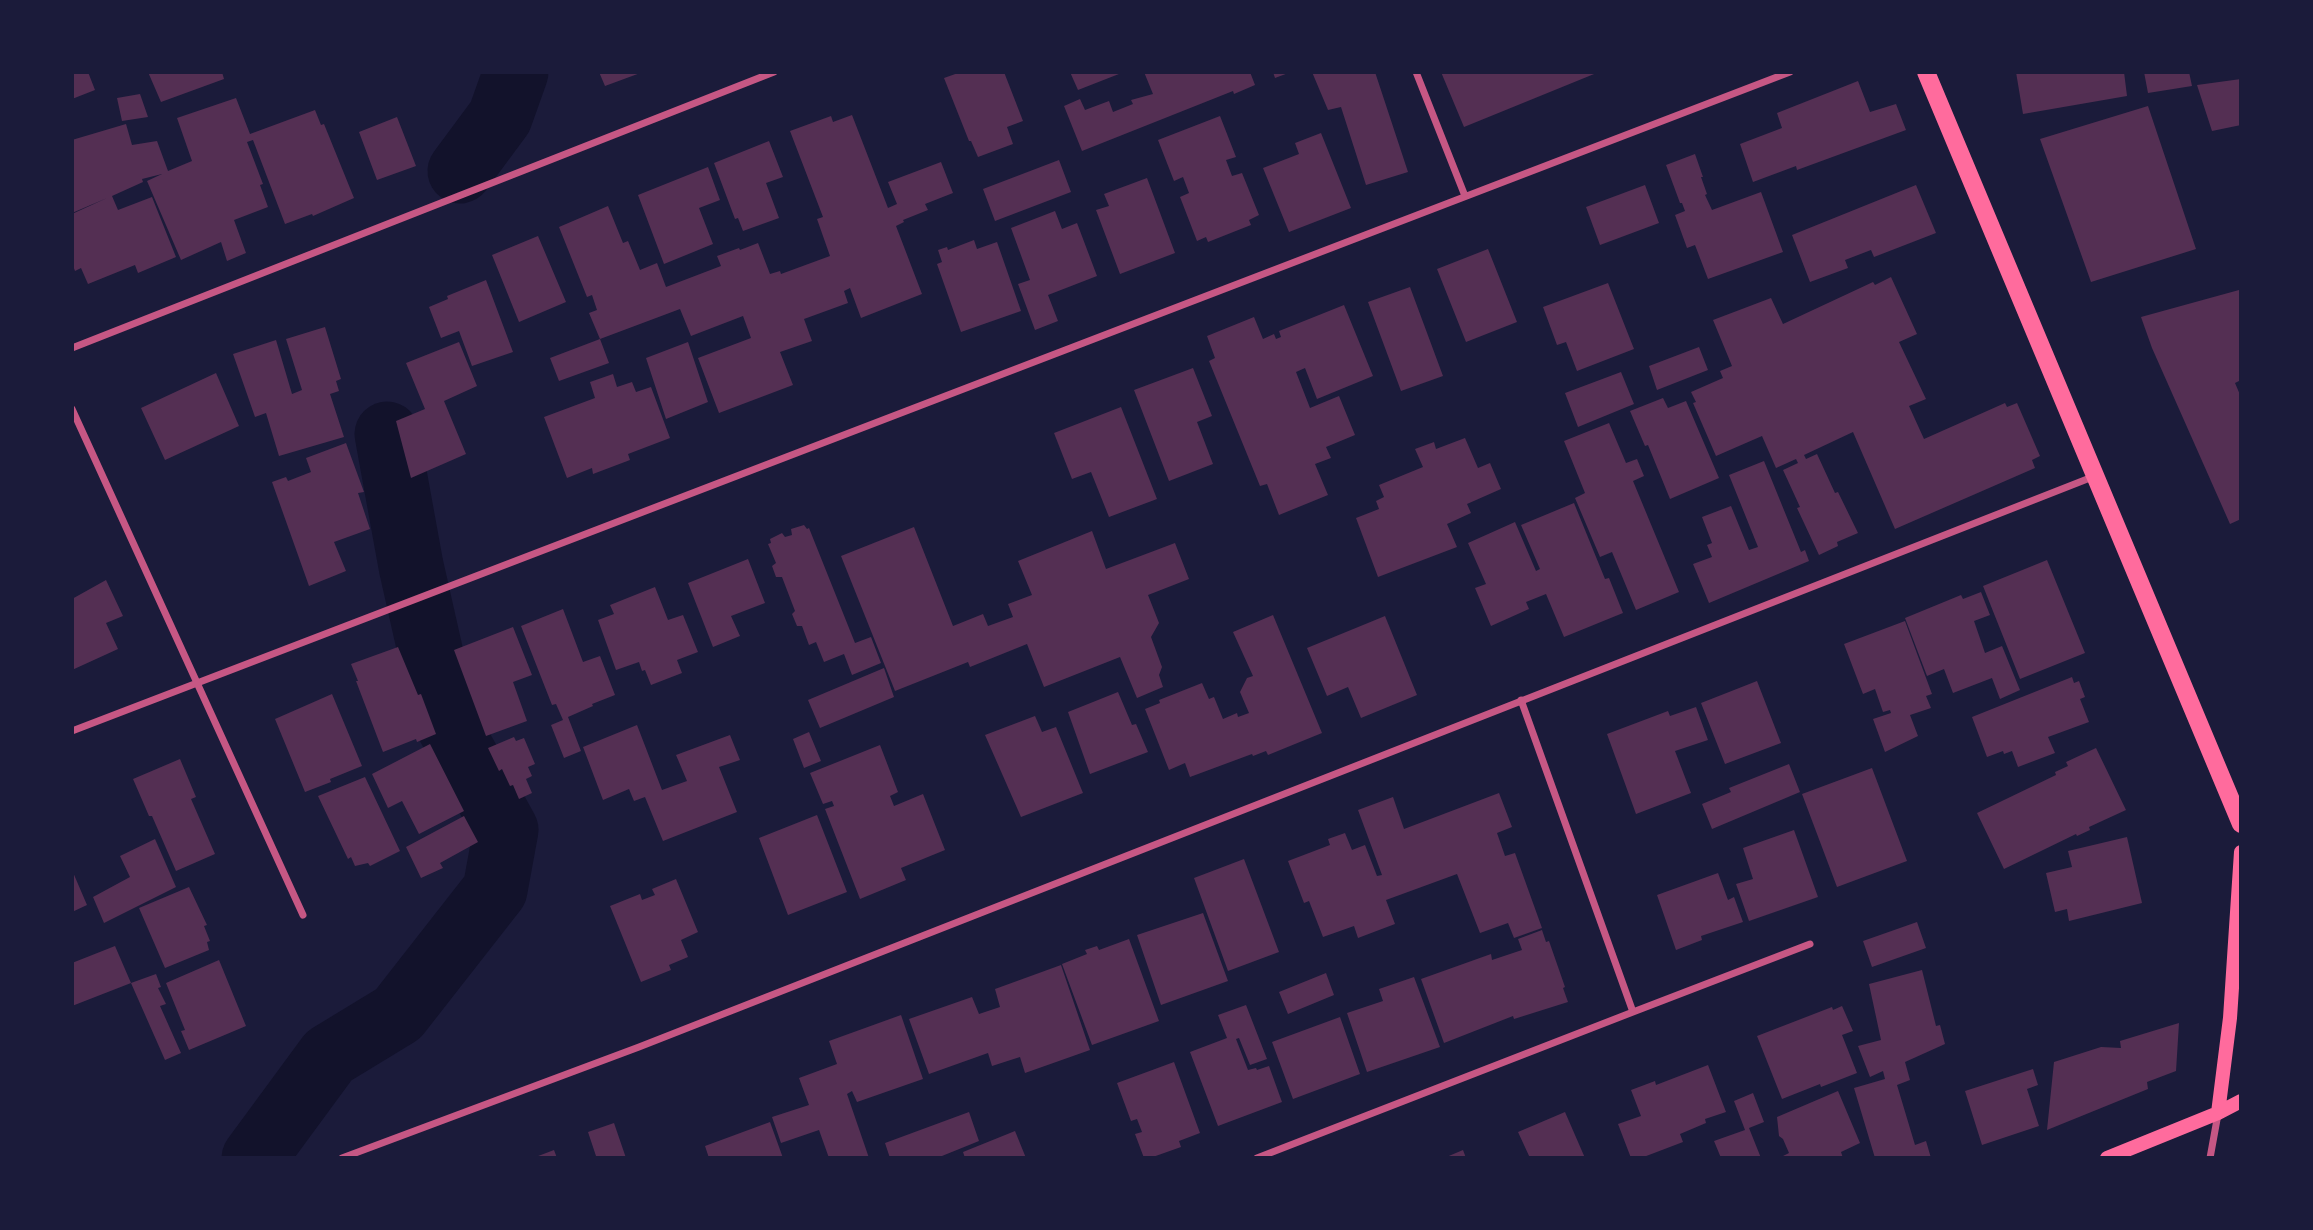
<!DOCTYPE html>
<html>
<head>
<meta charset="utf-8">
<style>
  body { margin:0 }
  #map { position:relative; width:2313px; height:1230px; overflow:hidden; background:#1b1b3a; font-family:"PT Sans",sans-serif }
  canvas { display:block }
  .frame { position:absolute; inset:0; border:74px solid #1b1b3a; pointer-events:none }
</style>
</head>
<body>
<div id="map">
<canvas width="2313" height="1230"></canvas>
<div class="frame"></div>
</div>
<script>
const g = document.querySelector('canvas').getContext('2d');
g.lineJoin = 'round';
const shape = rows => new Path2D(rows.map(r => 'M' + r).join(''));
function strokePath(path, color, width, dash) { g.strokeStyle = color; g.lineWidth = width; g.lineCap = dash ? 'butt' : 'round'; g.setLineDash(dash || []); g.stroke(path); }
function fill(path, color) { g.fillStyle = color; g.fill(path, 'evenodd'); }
const river = shape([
  [460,171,500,117,516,72],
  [254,1158,329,1056,398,1014,495,890,506,830,446,721,411,566,387,434]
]);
const building = shape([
  [72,72,88,72,95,90,72,99],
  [148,72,222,72,224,79,161,102],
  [599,72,643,72,605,86],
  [961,72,1004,72,1023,121,1007,127,1013,144,978,157,971,141,969,141,944,78],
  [1070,72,1124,72,1078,90],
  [1144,72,1250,72,1255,85,1234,94,1233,91,1082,151,1064,106,1080,99,1085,110,1109,101,1113,112,1133,104,1131,100,1153,94],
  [1273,72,1291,72,1275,78],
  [1312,72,1375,72,1408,172,1366,185,1341,107,1328,110],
  [1441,72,1599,72,1464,127],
  [2016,72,2124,72,2127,96,2023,114],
  [2144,72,2189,72,2192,86,2148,93],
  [2241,79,2241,125,2212,131,2197,85],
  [1858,81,1870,112,1896,104,1906,130,1797,170,1796,166,1753,182,1740,144,1782,128,1777,113],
  [140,94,148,117,122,121,117,98],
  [236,98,250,134,315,110,321,125,324,124,354,198,313,216,312,214,285,224,253,140,247,142,263,184,260,185,268,207,234,220,246,253,227,261,221,242,181,260,147,181,162,174,142,179,143,182,112,196,118,210,152,197,176,257,138,273,135,265,88,284,81,268,75,271,72,263,72,214,107,198,72,213,72,140,126,124,132,145,157,141,168,171,192,161,177,118],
  [2148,106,2196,249,2091,282,2040,139],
  [852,115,888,208,897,204,888,182,941,162,953,193,925,204,928,210,903,220,904,222,896,226,922,294,861,318,850,288,844,291,848,303,804,319,812,341,780,352,793,385,719,413,698,358,751,338,743,316,691,336,680,309,600,339,589,313,597,310,592,295,587,297,559,227,608,206,623,243,628,241,640,270,657,263,666,287,721,266,717,256,739,248,740,250,758,243,770,274,780,271,781,274,830,256,817,219,823,217,790,131,831,116,833,122],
  [1220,116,1236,157,1226,160,1232,176,1242,173,1259,215,1249,220,1251,225,1208,242,1206,237,1197,241,1180,197,1189,193,1183,177,1174,181,1158,140],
  [397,117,416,166,377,180,359,132],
  [1321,133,1351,208,1289,232,1263,168,1299,154,1295,143],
  [769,141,783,177,766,183,779,218,743,231,738,218,735,219,714,163],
  [1695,154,1703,177,1701,177,1707,194,1705,195,1712,210,1761,192,1783,252,1708,279,1695,245,1687,248,1675,215,1685,211,1682,203,1680,203,1666,165],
  [1059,160,1071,192,995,221,983,189],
  [708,167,720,200,699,208,713,244,664,264,638,195],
  [1147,178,1175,253,1120,274,1096,210,1109,206,1104,194],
  [1645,185,1659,223,1600,245,1586,207],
  [1916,185,1936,233,1874,257,1871,250,1845,260,1848,268,1810,282,1792,235],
  [1055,211,1062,229,1077,223,1097,276,1048,295,1058,321,1035,330,1018,284,1030,280,1011,228],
  [538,236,566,302,519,322,492,255],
  [974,240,977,249,997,242,1021,311,961,332,937,264,942,262,938,250,947,247,948,250],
  [1488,249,1517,322,1466,342,1437,269],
  [1891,277,1917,334,1899,342,1926,399,1909,406,1924,439,2005,403,2007,407,2017,403,2040,456,2032,460,2035,468,1895,529,1853,432,1804,455,1806,459,1817,454,1835,493,1838,492,1858,533,1837,542,1838,546,1819,555,1797,508,1800,507,1783,470,1798,463,1796,459,1776,468,1762,436,1716,456,1693,403,1696,402,1691,392,1723,378,1720,371,1732,366,1713,320,1771,298,1783,324,1873,282,1875,285],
  [486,280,513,352,472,366,459,331,441,338,429,307,448,299,447,296],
  [1608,283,1634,349,1577,371,1566,342,1557,345,1543,307],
  [1410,287,1443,376,1401,391,1368,302],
  [2239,290,2241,295,2241,380,2235,383,2241,397,2241,519,2230,524,2152,348,2141,317],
  [1344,305,1373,376,1317,399,1305,368,1296,372,1310,408,1339,396,1355,435,1326,447,1331,458,1315,464,1328,495,1279,515,1267,484,1260,486,1209,361,1215,358,1207,336,1254,317,1263,339,1274,334,1276,339,1281,337,1279,331],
  [325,327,341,379,336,381,339,391,330,394,344,437,279,456,266,413,255,417,233,354,276,340,292,394,302,390,286,339],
  [600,339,609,363,559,381,550,358],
  [459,342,477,386,444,401,466,454,411,478,396,421,425,409,406,363],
  [688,342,708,402,666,419,646,358],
  [1699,347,1708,370,1657,390,1649,366],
  [1193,368,1212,416,1197,422,1213,464,1169,481,1134,390],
  [1621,372,1634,404,1578,427,1565,393],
  [216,373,239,426,165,460,141,408],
  [613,374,617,387,632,382,636,392,651,387,670,438,628,454,630,460,593,474,592,468,567,478,544,417,595,398,590,382],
  [1663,398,1668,408,1686,401,1719,478,1670,499,1648,445,1645,446,1630,411],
  [1121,407,1157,499,1109,517,1091,472,1072,479,1054,433],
  [1609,423,1626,463,1637,459,1644,476,1633,481,1679,592,1636,610,1612,552,1600,557,1575,498,1585,493,1564,441],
  [1465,438,1478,468,1490,463,1501,489,1467,504,1471,513,1447,524,1457,547,1378,577,1356,518,1379,509,1376,501,1384,497,1379,485,1423,467,1415,449,1434,442,1436,449],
  [346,443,364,492,358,493,370,529,334,542,346,571,309,586,272,482,286,477,288,481,311,472,306,458],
  [1764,461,1801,552,1805,550,1809,561,1709,603,1693,564,1712,557,1707,545,1712,543,1702,517,1731,506,1749,550,1758,547,1729,475],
  [1574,503,1605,579,1609,578,1623,613,1564,637,1546,594,1526,602,1529,609,1491,626,1475,588,1486,584,1468,543,1515,522,1536,571,1540,569,1521,525],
  [804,525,807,529,809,528,855,643,871,637,881,663,852,675,844,654,824,662,816,642,809,645,802,626,797,626,792,614,795,611,782,577,776,577,772,566,776,563,768,544,771,543,770,539,782,533,785,537,792,535,791,529],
  [914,527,953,626,983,614,988,626,1013,617,1008,604,1032,595,1018,561,1092,531,1106,569,1175,543,1189,579,1148,595,1159,623,1151,637,1162,667,1159,675,1163,687,1137,698,1120,657,1044,687,1027,644,970,667,968,662,895,691,841,556],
  [748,559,765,603,731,616,740,636,713,647,688,583],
  [2047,560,2085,653,2020,679,1983,586],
  [106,580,123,616,106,623,118,649,72,670,72,599],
  [655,587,668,620,683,615,698,652,677,660,682,673,651,685,645,670,642,671,639,662,616,670,598,620,614,614,610,605],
  [1981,592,1990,615,1974,621,1985,653,2002,646,2020,690,2000,699,1992,678,1953,693,1944,669,1927,676,1905,618,1961,595,1963,599],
  [563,609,583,662,600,656,615,695,592,704,593,706,568,717,581,751,564,758,551,725,563,720,556,704,552,705,521,626],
  [1273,615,1322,733,1268,755,1266,751,1253,756,1252,754,1190,777,1185,763,1169,770,1145,709,1160,703,1159,700,1202,683,1209,699,1214,697,1223,719,1237,713,1238,717,1249,713,1240,692,1247,678,1253,676,1233,632],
  [1385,616,1417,695,1361,718,1348,687,1327,696,1307,648],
  [1905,621,1932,694,1926,696,1931,708,1910,715,1918,736,1885,752,1873,719,1891,713,1890,710,1883,712,1875,689,1863,694,1844,644],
  [513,627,532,675,513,682,527,721,486,736,454,650],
  [398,647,418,695,421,694,436,734,417,742,416,739,383,752,356,681,358,681,351,664],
  [884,668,894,697,820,728,808,700],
  [2072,677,2074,683,2079,681,2085,697,2080,699,2089,722,2048,737,2055,753,2018,767,2012,751,2004,754,2003,751,1987,757,1972,717],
  [1757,681,1781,743,1725,764,1701,703],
  [1118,692,1132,725,1136,724,1148,752,1090,774,1068,712],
  [332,694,362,766,330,779,331,782,305,792,275,719],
  [1696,707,1708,740,1675,751,1691,793,1636,814,1607,734,1668,711,1670,716],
  [1035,716,1042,732,1056,727,1083,793,1021,817,985,735],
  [637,725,662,790,687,781,676,755,730,735,740,760,719,767,737,812,663,841,645,797,634,801,629,789,603,800,583,747],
  [809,732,821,761,804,768,793,739],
  [514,737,516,741,524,738,535,764,528,767,532,776,526,779,532,793,519,799,513,785,510,786,502,769,499,771,488,748],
  [430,744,464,811,419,834,402,801,388,808,372,774],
  [880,745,898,792,890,796,894,806,923,794,945,850,901,868,906,880,860,899,825,809,834,806,832,801,823,804,810,773],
  [2096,748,2126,810,2089,827,2090,830,2077,836,2076,834,2004,869,1977,813,2056,775,2055,772,2068,766,2066,762],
  [180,759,196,797,191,799,215,854,176,871,152,816,149,816,133,779],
  [1789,764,1800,792,1712,829,1702,804,1731,792,1729,788],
  [1872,768,1907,861,1837,887,1802,794],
  [365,777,400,851,370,866,368,863,355,866,351,857,348,859,318,796],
  [1499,793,1512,827,1497,833,1505,856,1515,853,1542,928,1514,938,1508,923,1480,933,1457,874,1386,900,1395,924,1358,938,1354,926,1323,937,1309,901,1304,903,1288,861,1330,845,1328,839,1345,833,1352,850,1365,845,1377,876,1382,875,1358,810,1393,797,1404,829],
  [817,815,847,892,788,915,759,838],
  [464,816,478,842,440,863,443,868,421,878,406,847],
  [1794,830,1818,897,1749,921,1736,884,1753,879,1743,848],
  [2127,837,2142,903,2069,921,2067,909,2055,912,2046,873,2072,867,2068,851],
  [155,839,176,887,104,923,93,897,130,877,120,856],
  [1244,859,1279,952,1228,971,1194,878],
  [72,870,87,905,72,912],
  [1718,873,1728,900,1734,897,1743,922,1701,936,1702,940,1676,950,1657,895],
  [676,879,698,932,681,940,688,957,669,965,671,970,641,982,610,906,640,894,642,900,655,895,652,889],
  [189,887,207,925,204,926,210,941,207,942,209,950,165,968,139,908],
  [1203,913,1228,981,1161,1005,1137,935],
  [1917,922,1926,948,1872,967,1863,941],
  [1542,930,1546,942,1549,941,1565,987,1563,988,1568,1002,1514,1019,1513,1016,1444,1043,1421,979,1491,954,1492,960,1522,950,1518,939],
  [1129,939,1159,1021,1092,1045,1062,964,1087,954,1085,950,1097,946,1099,950],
  [115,946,131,983,156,974,161,987,158,988,166,1004,160,1006,181,1053,165,1060,131,983,72,1006,72,963],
  [219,960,246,1026,189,1050,181,1031,185,1030,166,983],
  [1061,965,1090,1050,1025,1073,1020,1057,992,1066,988,1053,929,1074,909,1019,972,997,979,1014,1000,1007,995,989],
  [1922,970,1936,1026,1940,1025,1945,1044,1905,1062,1910,1080,1897,1085,1915,1145,1926,1141,1931,1158,1875,1158,1854,1088,1885,1079,1883,1071,1870,1077,1858,1046,1881,1040,1869,984],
  [1326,973,1334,995,1288,1014,1279,992],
  [1414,977,1440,1047,1367,1072,1347,1013,1383,1001,1379,989],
  [1246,1005,1267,1059,1250,1065,1239,1038,1236,1039,1248,1070,1256,1068,1257,1070,1269,1066,1282,1102,1218,1126,1190,1052,1227,1038,1218,1015],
  [1842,1006,1853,1031,1842,1035,1857,1073,1821,1087,1820,1084,1782,1099,1757,1036,1832,1007,1833,1010],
  [901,1015,923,1079,857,1102,852,1091,847,1094,869,1158,829,1158,819,1130,781,1143,772,1117,809,1105,799,1078,837,1064,829,1041],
  [1340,1017,1360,1074,1293,1099,1272,1042],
  [2179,1023,2176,1071,2147,1082,2148,1089,2047,1130,2054,1062,2101,1047,2121,1048,2120,1041],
  [1174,1062,1200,1133,1179,1141,1181,1147,1150,1158,1144,1158,1135,1134,1142,1132,1137,1119,1131,1121,1117,1083],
  [1708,1065,1726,1112,1705,1119,1706,1123,1680,1134,1683,1142,1641,1158,1631,1158,1618,1124,1641,1116,1631,1090,1655,1081,1656,1085],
  [2033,1069,2038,1085,2027,1089,2039,1126,1982,1145,1965,1091],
  [1838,1091,1860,1143,1841,1152,1843,1158,1784,1158,1783,1156,1789,1153,1783,1139,1779,1136,1777,1117],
  [1753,1093,1764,1122,1749,1128,1761,1158,1721,1158,1714,1141,1745,1130,1734,1101],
  [969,1112,979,1141,937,1158,890,1158,885,1143],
  [1565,1112,1585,1158,1530,1158,1518,1132],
  [770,1122,783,1158,709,1158,705,1146],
  [614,1123,626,1158,592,1158,596,1156,588,1132],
  [1015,1131,1026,1158,965,1158,963,1152],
  [554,1150,557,1158,533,1158],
  [1463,1150,1466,1158,1444,1158]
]);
const minor = shape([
  [1416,72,1465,196],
  [72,348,774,72],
  [72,409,303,915],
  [72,731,1790,72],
  [1633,1012,1810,944],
  [342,1158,639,1047,2095,476],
  [1257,1158,1633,1012,1521,700],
  [2210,1158,2218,1114]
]);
const secondary = shape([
  [2218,1113,2230,1018,2241,852],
  [2107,1158,2218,1113,2241,1101]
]);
const primary = shape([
  [1926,72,2241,824]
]);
strokePath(river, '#12122b', 65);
fill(building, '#542f53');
strokePath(minor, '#c65784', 7);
strokePath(secondary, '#ff6b9d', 14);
strokePath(primary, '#ff6b9d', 18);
</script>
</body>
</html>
